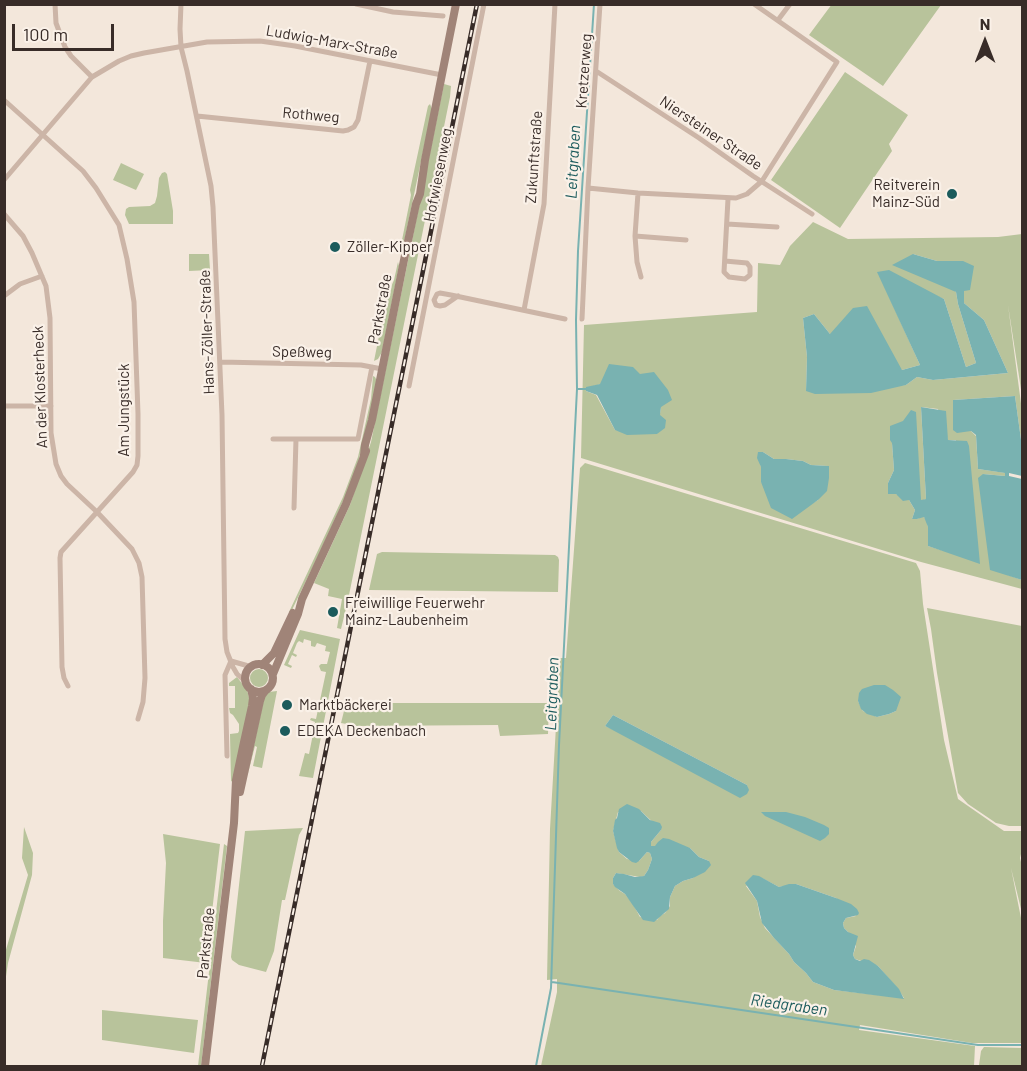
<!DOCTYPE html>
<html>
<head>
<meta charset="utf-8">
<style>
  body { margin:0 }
  #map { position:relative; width:1027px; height:1071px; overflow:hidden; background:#f3e7db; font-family:Barlow,sans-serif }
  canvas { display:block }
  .frame { position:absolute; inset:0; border:6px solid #382c28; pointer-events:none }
  .north { position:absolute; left:955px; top:12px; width:60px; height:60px; -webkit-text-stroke:4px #faf1e8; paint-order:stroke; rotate:0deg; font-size:16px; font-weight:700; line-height:24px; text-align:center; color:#382c28 }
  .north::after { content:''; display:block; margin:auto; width:21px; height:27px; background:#382c28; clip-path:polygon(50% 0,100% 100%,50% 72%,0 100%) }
  .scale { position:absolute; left:12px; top:24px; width:102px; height:27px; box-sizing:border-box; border:3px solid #382c28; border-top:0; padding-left:8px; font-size:18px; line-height:21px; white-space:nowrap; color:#382c28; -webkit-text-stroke:4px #faf1e8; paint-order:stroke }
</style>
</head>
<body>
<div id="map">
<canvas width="1027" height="1071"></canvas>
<div class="frame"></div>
<div class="north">N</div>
<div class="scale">100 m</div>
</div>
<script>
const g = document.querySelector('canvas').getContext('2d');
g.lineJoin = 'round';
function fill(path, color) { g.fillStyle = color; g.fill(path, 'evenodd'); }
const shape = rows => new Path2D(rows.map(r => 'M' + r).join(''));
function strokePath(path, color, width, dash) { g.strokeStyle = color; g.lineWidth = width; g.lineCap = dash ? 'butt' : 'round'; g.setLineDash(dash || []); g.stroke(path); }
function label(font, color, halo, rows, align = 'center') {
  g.font = font + ' Barlow,sans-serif'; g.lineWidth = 4.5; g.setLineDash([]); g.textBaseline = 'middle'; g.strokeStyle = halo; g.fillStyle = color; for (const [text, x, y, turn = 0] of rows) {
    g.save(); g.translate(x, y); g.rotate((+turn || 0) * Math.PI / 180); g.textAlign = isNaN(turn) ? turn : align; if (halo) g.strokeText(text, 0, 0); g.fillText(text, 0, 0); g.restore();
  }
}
const green = shape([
  [832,4,941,4,941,5,883,86,809,35],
  [845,72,908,115,889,144,892,151,840,228,771,180],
  [444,84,451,86,450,97,348,600,341,629,337,628,342,599,328,596,329,589,314,583,350,505,371,442],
  [430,104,432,109,403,247,400,250,411,195,410,190,428,106],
  [121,163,144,174,136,190,113,180],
  [165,172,167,174,173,211,173,224,129,224,125,215,126,209,129,207,150,206,155,203,157,196,159,178,162,173],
  [813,222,848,239,998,237,1022,234,1022,396,1008,305,1022,411,1022,447,1015,396,953,400,967,431,971,431,976,436,978,469,1006,473,1005,476,983,474,1008,575,1022,580,1022,589,921,562,581,458,584,325,757,312,758,263,780,265,790,246],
  [913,254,937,261,963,261,964,303,984,320,1008,373,933,380,917,377,906,385,806,391,807,357,803,318,814,314,830,334,902,370,920,365,878,272,944,299,966,367,976,363,958,304,956,292],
  [639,374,645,374,661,407,657,434,615,430,596,395,586,391,586,388],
  [921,407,938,409,948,440,956,440,944,551,928,546,928,527,927,521,923,516,917,519,912,519,915,510,909,500,896,494,888,483,894,470,892,443,921,501,926,499],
  [758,452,763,452,774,459,786,459,803,461,811,465,828,466,818,500,808,506,761,482,761,467],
  [189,254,209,254,210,270,189,271],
  [398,262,399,266,382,352,378,359,374,361,387,296,394,280],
  [373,376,375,377,377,381,373,402,359,459,350,486,319,554,291,612,289,612,343,497,358,457,371,399],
  [585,463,916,563,920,571,923,604,944,740,958,799,1004,831,1022,831,1022,850,1020,858,1022,866,1022,913,1011,868,1022,923,1022,1043,972,1043,860,1025,859,1030,975,1046,974,1066,541,1066,557,992,557,979,547,980,550,829,560,658,566,658,580,468],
  [858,701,896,711,889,714,877,717,863,711],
  [613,715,747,785,748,791,605,726],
  [641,811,661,830,651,842,651,846,690,848,699,857,709,861,693,878,683,881,675,886,670,897,670,906,665,913,660,916,657,920,640,917,633,904,625,894,620,891,613,884,613,878,616,873,640,877,644,876,648,870,652,859,650,853,647,852,639,861,627,859,619,852,613,831,618,812],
  [762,878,779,887,796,884,836,898,856,916,846,918,843,923,844,928,848,932,856,946,853,955,855,959,878,966,898,989,904,998,834,990,813,982,806,973,794,962,789,954,765,928,760,917,757,901,746,886],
  [382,552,555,555,558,557,559,560,558,592,369,590,377,554],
  [927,608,1022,626,1022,826,1009,826,996,823,968,804,958,793,937,673,931,629],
  [300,630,340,639,313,778,299,776,305,753,309,754,313,734,308,733,309,731,314,731,315,722,310,720,311,718,316,719,326,672,321,671,319,666,321,664,327,664,330,652,325,651,326,646,317,643,315,647,311,646,311,641,304,639,303,643,299,641,297,643,293,653,297,655,296,657,292,655,288,664,292,666,291,668,284,665],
  '250 678a9 9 0 1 1 18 0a9 9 0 1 1-18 0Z',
  [237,677,247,690,250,701,233,782,231,781,230,734,238,733,239,731,239,724,233,715,230,713,229,708,235,708,235,686,229,686,229,683],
  [277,691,262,768,253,766,257,747,255,746,247,777,265,694,269,692],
  [346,703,549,703,548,734,500,736,498,725,357,726,341,723],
  [24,827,33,853,32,875,8,963,5,983,5,953,28,875,22,858],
  [303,828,299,835,285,900,282,900,274,951,266,972,239,965,232,960,231,957,245,831],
  [163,834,220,844,206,963,163,958,163,921,166,863],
  [224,844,227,846,201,1066,198,1066],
  [102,1010,198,1020,194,1053,102,1040],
  [984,1047,1022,1048,1022,1066,975,1066,979,1065,981,1051]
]);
const water = shape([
  [913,254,937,261,963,261,974,266,970,290,964,291,964,303,984,320,1008,373,933,380,917,377,906,385,871,393,815,394,806,391,807,357,803,318,814,314,830,334,853,308,867,306,902,370,920,365,877,272,889,270,944,299,966,367,976,363,958,304,956,292,892,265],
  [609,364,633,367,640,374,654,372,668,390,672,400,661,407,660,415,666,420,665,428,657,434,627,435,615,430,597,395,586,391,586,387,600,384],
  [1015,396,1022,447,1022,476,1009,473,1009,476,1022,479,1022,580,990,570,978,478,983,474,1005,476,1005,473,978,469,976,435,971,431,957,433,953,430,953,400],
  [921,407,946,411,948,440,967,441,969,446,980,564,928,546,928,527,924,517,917,519,912,519,915,510,909,500,903,501,896,494,888,494,888,483,894,470,892,443,890,440,890,426,903,421,911,410,916,412,921,500,926,499],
  [758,452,763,452,774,459,786,459,803,461,811,465,829,466,829,478,827,491,818,500,792,519,771,508,761,482,761,467,757,458],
  [874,685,885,685,893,690,901,697,896,711,889,714,877,717,867,714,861,709,858,701,859,693,862,689],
  [613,715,747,785,749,790,747,794,740,798,605,726],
  [627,804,639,809,650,820,660,823,662,827,661,830,651,842,651,846,655,846,658,842,663,838,669,839,690,848,699,857,709,861,711,865,705,872,693,878,683,881,675,886,670,897,669,909,654,922,643,920,625,894,615,887,613,884,613,878,616,873,624,874,635,877,644,876,648,870,652,859,650,853,647,852,639,861,636,863,632,862,619,852,617,848,613,831,615,820,617,818,619,809],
  [761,812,786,812,805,817,824,825,829,828,829,834,825,838,820,841,765,816],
  [753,875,759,876,779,887,789,884,796,884,836,898,851,904,857,909,859,913,858,915,846,918,843,923,844,928,848,932,858,936,853,955,855,959,860,961,864,959,869,960,878,966,899,989,904,999,834,990,813,982,806,973,794,962,789,954,774,938,762,923,757,901,745,883]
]);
const stream = shape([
  [577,389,586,389],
  [552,982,978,1045,1022,1045],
  [536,1066,551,988,559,745,577,389,576,320,578,251,594,4]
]);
const street = shape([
  [55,4,56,23,65,47,71,56,92,77],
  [181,4,180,29,181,47,187,71,211,186,213,207,222,415,225,639,227,652,233,667,237,674,246,682],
  [356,4,393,12,443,16],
  [778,20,790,4],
  [596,71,699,138,753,176,812,214],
  [4,100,83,171,96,188,119,225,127,259,134,302,138,414,138,456,137,465,133,472,61,552,60,558,62,667,64,678,68,686],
  [197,116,343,131,348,130,354,127,358,120,370,61],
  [4,180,92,77,119,61,131,56,144,53,207,42,260,41,295,46,442,75],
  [588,188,638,193,736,198,747,194,762,181,837,62,754,4],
  [638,193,635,236,637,262,641,277],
  [4,214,23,236,32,253,46,286,50,318,51,433,56,464,61,476,67,484,97,512,132,549,139,563,142,577,145,678,143,702,138,719],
  [727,224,777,227],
  [635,236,686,240],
  [725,261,747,263,750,267,750,275,745,279,729,277,724,272,728,199],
  [4,296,20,284,42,276],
  [458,296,445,305,440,306,436,305,434,300,437,294,440,293,451,295,565,319],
  [524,310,544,204,555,4],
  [582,319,588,188,600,4],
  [220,362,361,365,382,369],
  [409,386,484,4],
  [4,406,51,406],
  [273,439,296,439],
  [294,508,296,439,358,439,372,367],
  [231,661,252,667],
  [227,756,225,675,231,661]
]);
const secondary = shape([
  [364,455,365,445,372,420,405,255,416,204,420,194,425,160,456,4],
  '245 678a14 14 0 1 1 28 0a14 14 0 1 1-28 0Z',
  [262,665,274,653,293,613],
  [273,674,298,614,302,599,346,504,366,451],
  [240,792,260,701,262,695,265,691],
  [205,1066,234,823,236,780,244,742,252,706,253,698,251,689]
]);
const rail = shape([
  [262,1066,477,4]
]);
const markers = [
  [952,194,6,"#1b5b5c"],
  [335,247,6,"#1b5b5c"],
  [333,612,6,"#1b5b5c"],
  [287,705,6,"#1b5b5c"],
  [285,731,6,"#1b5b5c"]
];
const streetNames = [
  ["Ludwig-Marx-Straße",332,42,10],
  ["Kretzerweg",584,71,-86],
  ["Rothweg",311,115,5],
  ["Niersteiner Straße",711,133,34],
  ["Zukunftstraße",534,157,-86],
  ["Hofwiesenweg",438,175,-79],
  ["Parkstraße",380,309,-79],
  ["Hans-Zöller-Straße",207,332,-92],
  ["Speßweg",302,352,1],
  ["An der Klosterheck",40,387,-92],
  ["Am Jungstück",124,410,-90],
  ["Parkstraße",206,943,-84]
];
const poiNames = [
  ["Reitverein",940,185,"right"],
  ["Mainz-Süd",940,202,"right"],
  ["Zöller-Kipper",347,247],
  ["Freiwillige Feuerwehr",345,603],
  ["Mainz-Laubenheim",345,620],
  ["Marktbäckerei",299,705],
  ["EDEKA Deckenbach",297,731]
];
const waterNames = [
  ["Leitgraben",573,162,-87],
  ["Leitgraben",552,694,-88],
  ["Riedgraben",789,1005,8]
];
fill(green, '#b8c39b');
fill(water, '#79b2b1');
strokePath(stream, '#79b2b1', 2);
strokePath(street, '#ccb5a7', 5);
strokePath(secondary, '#a08478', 8);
strokePath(rail, '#382c28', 4.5);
strokePath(rail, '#faf1e8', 2, [7]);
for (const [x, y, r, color] of markers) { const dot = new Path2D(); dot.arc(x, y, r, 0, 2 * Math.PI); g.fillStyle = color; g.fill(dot); strokePath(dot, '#faf1e8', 2); }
label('15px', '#382c28', '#faf1e8', streetNames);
label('15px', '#382c28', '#faf1e8', poiNames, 'left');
label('italic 16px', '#1b5b5c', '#faf1e8', waterNames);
</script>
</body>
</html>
